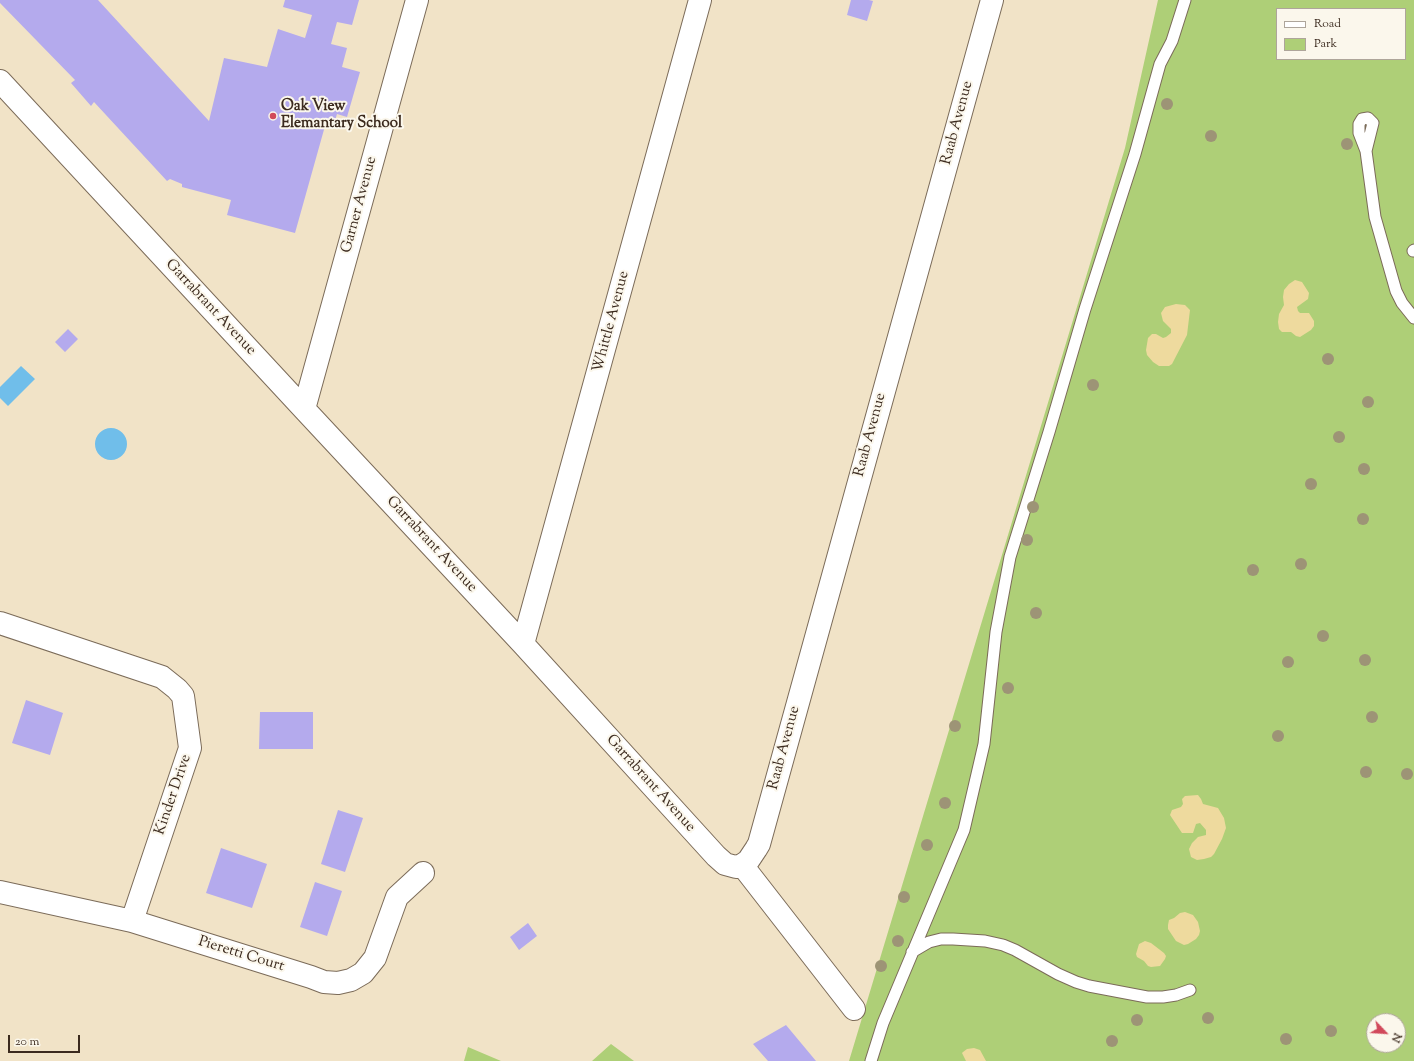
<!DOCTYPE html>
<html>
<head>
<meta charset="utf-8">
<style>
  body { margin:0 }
  #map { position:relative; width:1414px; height:1061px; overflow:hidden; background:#f1e3c7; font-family:"Sorts Mill Goudy",serif }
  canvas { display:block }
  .legend { position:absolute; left:1276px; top:8px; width:130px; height:52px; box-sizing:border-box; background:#fbf7ec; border:1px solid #aea59a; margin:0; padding:5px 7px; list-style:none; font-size:12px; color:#3b2a1e }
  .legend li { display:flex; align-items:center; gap:8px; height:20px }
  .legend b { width:20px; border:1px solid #aea59a }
  .north { position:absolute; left:1366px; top:1013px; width:40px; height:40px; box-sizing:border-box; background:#fbf7ec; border:1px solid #aea59a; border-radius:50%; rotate:115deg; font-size:11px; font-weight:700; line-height:16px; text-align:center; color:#3b2a1e }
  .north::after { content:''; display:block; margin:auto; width:14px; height:18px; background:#d1495b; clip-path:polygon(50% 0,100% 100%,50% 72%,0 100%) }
  .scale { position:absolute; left:8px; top:1035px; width:72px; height:18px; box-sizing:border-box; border:2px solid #3b2a1e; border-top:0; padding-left:5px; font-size:12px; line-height:14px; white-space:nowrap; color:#3b2a1e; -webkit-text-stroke:3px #fbf7ec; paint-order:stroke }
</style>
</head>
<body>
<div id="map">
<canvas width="1414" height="1061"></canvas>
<ul class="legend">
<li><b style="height:5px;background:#fff"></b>Road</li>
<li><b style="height:11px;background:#aecf77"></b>Park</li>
</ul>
<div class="north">N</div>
<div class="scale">20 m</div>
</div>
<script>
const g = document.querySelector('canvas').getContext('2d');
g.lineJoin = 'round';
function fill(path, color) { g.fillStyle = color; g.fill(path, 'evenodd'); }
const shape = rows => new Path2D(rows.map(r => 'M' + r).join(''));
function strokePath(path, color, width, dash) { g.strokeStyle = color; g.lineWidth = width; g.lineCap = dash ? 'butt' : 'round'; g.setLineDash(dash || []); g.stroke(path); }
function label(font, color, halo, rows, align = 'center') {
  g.font = font + ' "Sorts Mill Goudy",serif'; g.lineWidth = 4; g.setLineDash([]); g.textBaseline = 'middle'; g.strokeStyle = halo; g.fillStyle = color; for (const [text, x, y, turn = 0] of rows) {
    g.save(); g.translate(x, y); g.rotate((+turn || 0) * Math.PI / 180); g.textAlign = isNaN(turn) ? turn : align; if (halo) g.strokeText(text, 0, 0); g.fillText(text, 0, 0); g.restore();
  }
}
const green = shape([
  [1158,0,1414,0,1414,1061,849,1061,1125,148],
  [1277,9,1405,9,1405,59,1277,59],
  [1374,1021,1398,1021,1398,1045,1374,1045],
  [611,1044,634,1061,592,1061],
  [468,1047,501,1061,464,1061]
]);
const sand = shape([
  [1295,280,1302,282,1309,293,1308,299,1297,307,1298,311,1300,313,1309,313,1314,321,1314,326,1311,330,1300,337,1296,336,1291,332,1282,332,1279,329,1278,322,1279,314,1284,305,1283,297,1284,290,1289,284],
  [1176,304,1185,305,1190,310,1187,335,1172,364,1169,366,1159,366,1153,362,1147,355,1146,350,1148,338,1152,334,1156,334,1163,338,1166,337,1171,333,1171,329,1163,321,1161,313,1165,307],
  [1198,795,1201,799,1203,804,1218,808,1224,818,1226,828,1222,839,1214,854,1211,857,1204,859,1197,860,1191,857,1189,849,1192,843,1198,837,1206,835,1206,830,1200,823,1196,824,1193,833,1182,833,1170,815,1172,810,1181,807,1183,804,1182,799,1185,796],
  [1185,912,1193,915,1198,922,1200,931,1199,935,1196,939,1188,944,1184,945,1176,941,1168,929,1168,925,1169,920,1174,918,1180,913],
  [1145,941,1151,943,1164,953,1166,956,1165,959,1160,966,1151,967,1148,966,1144,961,1137,957,1136,954,1139,944],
  [974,1048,980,1050,986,1061,966,1061,962,1053,963,1052,967,1049]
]);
const water = shape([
  [21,366,35,379,8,406,0,398,0,387],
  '95 444a16 16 0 1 1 32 0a16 16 0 1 1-32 0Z'
]);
const building = shape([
  [0,0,98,0,209,121,224,58,267,67,278,29,305,38,312,15,283,7,285,0,359,0,352,25,337,22,331,44,347,48,342,67,360,72,347,117,337,114,333,127,325,126,295,233,227,215,231,200,182,187,182,184,170,179,167,181,94,102,91,106,71,83,75,80,0,3],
  [851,0,869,0,873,1,867,21,847,15],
  [68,329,78,339,65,352,55,342],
  [26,700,63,713,50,755,12,743],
  [260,712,313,712,313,749,259,749],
  [338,810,363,818,345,872,321,864],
  [221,848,267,864,252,908,206,893],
  [315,882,342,891,327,936,300,927],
  [528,923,537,936,519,950,510,937],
  [786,1025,816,1061,768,1061,753,1044]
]);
const lane = shape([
  [1366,151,1373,123,1368,118,1362,119,1359,124,1359,133,1366,151,1375,217,1396,291,1402,303,1414,318],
  [1413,251,1414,250],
  [912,952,929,942,941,939,953,939,985,941,1003,945,1015,950,1058,974,1076,982,1089,986,1147,997,1163,997,1176,995,1190,990],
  [871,1061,883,1023,964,830,984,744,996,632,1010,557,1049,432,1085,309,1135,154,1160,64,1172,41,1185,0]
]);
const street = shape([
  [0,81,304,409,523,644,716,856,725,864,736,867,742,865,748,861,756,849,759,844,992,0],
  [304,409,417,0],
  [0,623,162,677,177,689,183,696,190,748,132,921],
  [523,644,700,0],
  [742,865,854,1009],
  [0,892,132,921,311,977,324,982,338,983,351,980,363,973,375,958,397,897,423,873]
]);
const trees = [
  [1167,104],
  [1211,136],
  [1347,144],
  [1328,359],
  [1093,385],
  [1368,402],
  [1339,437],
  [1364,469],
  [1311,484],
  [1033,507],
  [1363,519],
  [1027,540],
  [1301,564],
  [1253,570],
  [1036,613],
  [1323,636],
  [1365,660],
  [1288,662],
  [1008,688],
  [1372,717],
  [955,726],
  [1278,736],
  [1366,772],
  [1407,774],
  [945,803],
  [927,845],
  [904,897],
  [898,941],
  [881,966],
  [1208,1018],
  [1137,1020],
  [1331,1031],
  [1286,1039],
  [1112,1041]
];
const markers = [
  [273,116,4,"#d1495b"]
];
const poiNames = [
  ["Oak View",281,107],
  ["Elemantary School",281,124]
];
const streetNames = [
  ["Raab Avenue",958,123,-75],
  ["Garner Avenue",360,205,-75],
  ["Garrabrant Avenue",210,308,47],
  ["Whittle Avenue",612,322,-75],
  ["Raab Avenue",871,435,-75],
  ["Garrabrant Avenue",431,545,47],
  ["Raab Avenue",785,748,-75],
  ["Garrabrant Avenue",650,784,48],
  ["Kinder Drive",174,795,-71],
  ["Pieretti Court",241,955,17]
];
fill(green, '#aecf77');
fill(sand, '#eeda9e');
fill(water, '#70beea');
fill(building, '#b4aaed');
strokePath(lane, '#7b6b59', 13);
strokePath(street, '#7b6b59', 24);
strokePath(lane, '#fff', 11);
strokePath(street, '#fff', 22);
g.fillStyle = '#9d9476';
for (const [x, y] of trees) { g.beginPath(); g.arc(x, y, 6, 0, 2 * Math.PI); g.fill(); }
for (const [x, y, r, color] of markers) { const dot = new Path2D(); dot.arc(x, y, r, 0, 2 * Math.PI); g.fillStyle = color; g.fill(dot); strokePath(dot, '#fbf7ec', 1.5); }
label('bold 15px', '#3b2a1e', '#fbf7ec', poiNames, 'left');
label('15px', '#3b2a1e', '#fbf7ec', streetNames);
</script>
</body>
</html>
